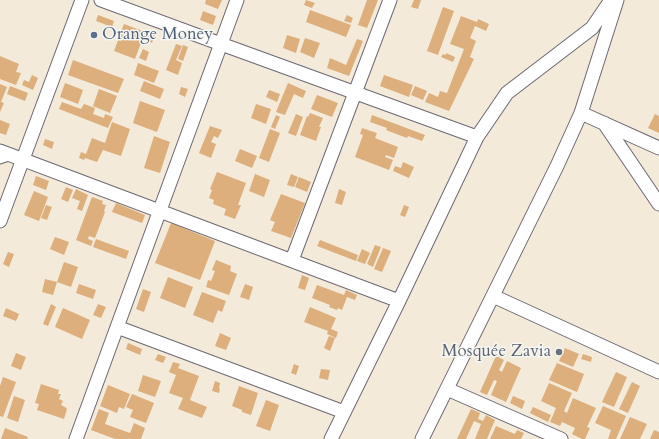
<!DOCTYPE html>
<html>
<head>
<meta charset="utf-8">
<style>
  body { margin:0 }
  canvas { display:block; background:#f4eada }
</style>
</head>
<body>
<canvas width="659" height="439"></canvas>
<script>
const g = document.querySelector('canvas').getContext('2d');
g.lineJoin = 'round';
function fill(path, color) { g.fillStyle = color; g.fill(path, 'evenodd'); }
const shape = rows => new Path2D(rows.map(r => 'M' + r).join(''));
function strokePath(path, color, width, dash) { g.strokeStyle = color; g.lineWidth = width; g.lineCap = dash ? 'butt' : 'round'; g.setLineDash(dash || []); g.stroke(path); }
function label(font, color, halo, rows, align = 'center') {
  g.font = font + ' Cardo,serif'; g.lineWidth = 3; g.setLineDash([]); g.textBaseline = 'middle'; g.strokeStyle = halo; g.fillStyle = color; for (const [text, x, y, turn = 0] of rows) {
    g.save(); g.translate(x, y); g.rotate((+turn || 0) * Math.PI / 180); g.textAlign = isNaN(turn) ? turn : align; if (halo) g.strokeText(text, 0, 0); g.fillText(text, 0, 0); g.restore();
  }
}
const building = shape([
  [206,0,222,0,218,9,205,4],
  [306,0,315,3,312,8,304,5],
  [367,0,378,0,367,28,358,25],
  [414,0,421,0,418,9,411,7],
  [443,7,454,11,438,55,427,51],
  [310,10,351,25,346,37,306,22],
  [203,11,216,16,213,25,200,20],
  [98,15,114,21,112,27,96,21],
  [347,15,353,18,351,23,344,21],
  [461,16,477,22,478,19,489,24,486,31,475,26,470,38,476,41,470,57,474,59,449,111,425,102,429,93,438,97,440,91,447,93,464,49,450,44],
  [124,24,145,32,135,59,114,51],
  [149,33,155,35,152,43,146,41],
  [287,35,300,39,296,53,283,48],
  [305,38,320,43,314,58,300,52],
  [357,39,363,41,349,76,327,68,330,58,346,65],
  [176,44,182,46,176,60,182,63,178,75,166,70],
  [183,45,188,47,183,61,178,59],
  [143,49,149,52,146,61,139,58],
  [446,53,455,57,453,62,441,57,443,54,446,55],
  [0,56,19,64,16,72,21,73,16,85,0,79],
  [73,60,124,79,118,93,68,75],
  [138,63,159,71,154,83,134,75],
  [32,75,38,78,33,90,22,85,24,80,29,82],
  [384,75,413,85,409,97,380,86],
  [144,81,164,89,160,99,140,91],
  [65,83,83,90,78,104,60,97],
  [288,83,306,91,303,98,294,94,285,115,276,112],
  [0,84,7,87,1,102,4,103,0,112],
  [10,86,28,93,25,101,7,94],
  [415,86,427,91,423,100,411,95],
  [181,87,188,89,185,97,179,94],
  [99,89,117,96,110,113,93,106],
  [269,90,280,94,277,102,266,97],
  [317,95,338,103,332,117,311,109],
  [140,101,165,110,157,132,133,123],
  [62,102,81,109,84,104,95,108,93,114,104,118,105,114,113,117,108,128,59,109],
  [256,104,271,109,266,124,251,118],
  [310,113,323,118,319,127,321,127,316,141,300,135,307,116,308,117],
  [296,114,303,117,296,136,288,133],
  [655,114,659,116,659,133,648,128],
  [276,115,280,117,275,129,271,127],
  [372,115,425,135,422,141,408,136,407,138,386,130,387,128,370,122],
  [0,120,10,124,6,135,0,133],
  [112,122,130,129,121,156,103,150,97,162,85,158,84,160,79,158,81,152,86,154,92,138,105,143],
  [210,126,222,130,218,138,214,136,211,142,216,144,211,158,199,153],
  [362,128,377,133,375,138,398,147,394,158,386,155,385,157,393,160,389,170,355,157,363,135,360,134],
  [270,129,280,133,269,162,259,158],
  [154,136,170,142,160,173,144,168],
  [45,139,54,142,52,149,43,145],
  [240,149,257,156,252,168,235,161],
  [403,162,414,167,409,178,393,171,395,166,401,168],
  [217,172,246,183,238,205,241,205,235,219,224,215,226,209,213,204,214,200,209,198,212,190,210,189],
  [255,174,270,180,264,197,249,191],
  [291,174,298,177,294,187,287,185],
  [36,176,49,181,46,190,33,185],
  [299,177,311,182,307,192,295,187],
  [66,187,73,190,68,202,61,199],
  [76,189,88,195,82,211,77,209,80,201,72,198],
  [339,189,346,192,342,205,335,203],
  [34,191,48,197,39,221,24,215],
  [281,194,305,203,291,238,271,231,275,222,270,220],
  [92,197,103,201,102,204,106,205,104,211,105,212,95,238,89,236,88,239,93,241,91,246,76,240],
  [116,203,145,215,142,223,112,212],
  [46,205,52,207,47,220,41,218],
  [404,205,409,207,405,217,400,215],
  [171,223,215,241,200,280,155,263],
  [55,237,69,242,64,255,50,249],
  [96,239,129,251,126,259,93,247],
  [320,240,358,255,356,261,317,246],
  [375,245,381,247,373,267,367,264],
  [383,248,391,251,382,272,374,269],
  [362,249,370,253,365,264,357,261],
  [8,252,14,254,9,267,3,264],
  [216,260,231,266,230,271,237,274,229,295,206,287,208,280,211,281,215,271,212,270],
  [64,262,78,267,71,287,57,282,53,295,42,292,45,279,57,282],
  [302,275,309,278,305,290,298,288],
  [168,277,193,287,185,308,160,298],
  [79,284,96,290,93,299,76,293],
  [245,284,253,287,249,300,240,297],
  [317,285,344,295,346,290,357,295,355,300,347,297,342,310,338,308,337,310,329,307,330,305,312,298],
  [143,289,151,292,144,312,136,309],
  [202,292,226,301,222,312,218,310,213,323,193,315],
  [51,304,56,307,48,326,43,324],
  [98,304,106,307,101,318,93,315],
  [310,307,336,318,331,329,338,332,336,338,327,334,328,331,304,322],
  [6,308,19,314,16,321,3,316],
  [63,308,90,320,82,339,55,327],
  [220,333,231,338,226,350,215,346],
  [329,336,335,338,330,351,324,348],
  [128,343,142,349,140,355,126,349],
  [565,348,579,354,573,367,559,361],
  [16,353,26,357,21,370,11,366],
  [158,354,166,357,163,363,155,360],
  [583,354,592,357,591,362,581,359],
  [496,356,504,360,499,370,502,372,507,361,521,368,506,402,491,395,497,381,494,380,487,395,480,392],
  [173,362,180,364,178,368,199,376,190,400,207,407,202,418,178,409,183,398,169,393,176,375,169,372],
  [557,363,584,374,577,392,549,380],
  [294,364,299,366,296,375,291,373],
  [321,369,330,370,328,380,319,378],
  [616,372,627,377,614,407,602,402],
  [143,375,161,381,155,397,138,391],
  [3,377,16,382,3,417,0,416,0,386],
  [215,381,220,383,219,388,220,389,219,393,212,391],
  [632,382,640,386,628,413,619,409],
  [549,383,572,393,564,411,567,413,573,398,596,408,587,427,590,428,585,439,582,439,572,434,575,428,562,422,560,426,550,422,556,408,541,401],
  [41,384,59,390,58,394,61,394,59,399,63,401,61,405,65,407,67,409,64,419,37,410,39,404,35,403],
  [108,385,130,394,124,409,119,407,117,413,100,406],
  [239,386,258,393,251,415,242,412,242,410,232,406],
  [132,394,154,403,146,423,130,417,133,410,126,407],
  [14,396,25,400,18,422,7,418],
  [513,396,525,401,522,409,510,403],
  [266,400,279,405,270,431,256,426],
  [603,406,626,416,616,439,608,439,611,430,595,423],
  [533,407,551,415,548,422,530,413],
  [99,409,109,413,105,424,130,433,134,423,145,428,141,439,115,439,91,430],
  [471,409,480,413,478,419,483,421,486,415,495,420,487,439,475,439,481,424,474,421,466,439,457,439],
  [630,417,647,424,640,439,620,439],
  [496,426,515,434,517,430,524,433,521,439,490,439],
  [5,428,28,437,27,439,1,439],
  [654,430,659,432,659,439,650,439]
]);
const lane = shape([
  [0,160,12,156]
]);
const street = shape([
  [101,0,221,44,477,137],
  [581,113,659,148],
  [604,123,659,204],
  [0,151,399,301],
  [0,221,82,0],
  [292,260,390,0],
  [493,296,659,372],
  [117,327,344,412],
  [447,389,561,439],
  [76,439,237,0],
  [331,439,399,301,477,137,507,93,592,28,611,0],
  [422,439,557,166,581,113,617,0]
]);
const markers = [
  [94,35,4,"#5c6f8a"],
  [559,352,4,"#6b7280"]
];
const serviceNames = [
  ["Orange Money",102,35]
];
const worshipNames = [
  ["Mosquée Zavia",551,352]
];
fill(building, '#dcaf7c');
strokePath(lane, '#6c6873', 9);
strokePath(street, '#6c6873', 15);
strokePath(lane, '#fff', 7);
strokePath(street, '#fff', 13);
for (const [x, y, r, color] of markers) { const dot = new Path2D(); dot.arc(x, y, r, 0, 2 * Math.PI); g.fillStyle = color; g.fill(dot); strokePath(dot, '#f6f6f2', 1.5); }
label('17px', '#4e5e75', '#f6f6f2', serviceNames, 'left');
label('17px', '#5b616d', '#f6f6f2', worshipNames, 'right');
</script>
</body>
</html>
